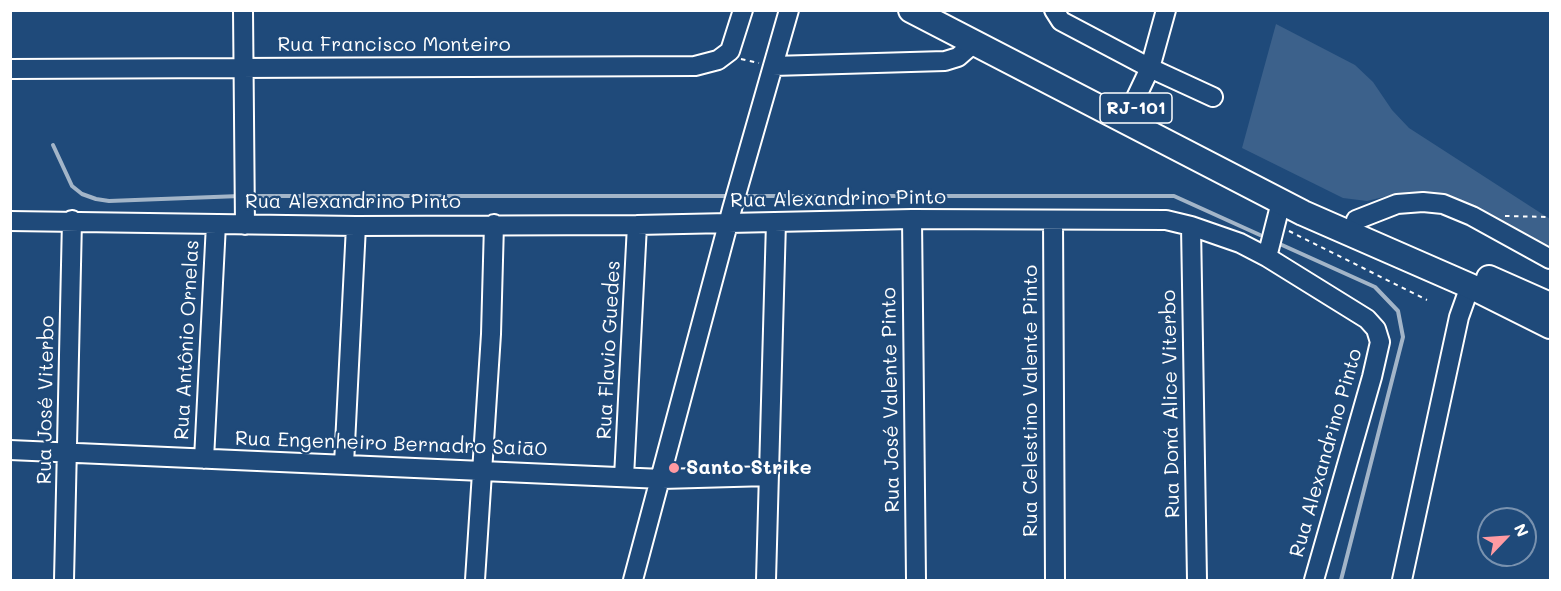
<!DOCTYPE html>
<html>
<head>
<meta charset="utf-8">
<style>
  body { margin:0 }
  #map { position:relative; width:1561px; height:591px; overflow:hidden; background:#1f4a7a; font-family:Mali,sans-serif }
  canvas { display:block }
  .frame { position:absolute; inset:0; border:12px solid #fff; pointer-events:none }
  .north { position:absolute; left:1477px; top:507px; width:60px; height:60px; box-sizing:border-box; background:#1f4a7a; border:2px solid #7992af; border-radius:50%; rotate:65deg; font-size:16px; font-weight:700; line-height:24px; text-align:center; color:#fff }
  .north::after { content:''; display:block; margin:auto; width:21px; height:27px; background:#ff9aa2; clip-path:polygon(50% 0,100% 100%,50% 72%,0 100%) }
</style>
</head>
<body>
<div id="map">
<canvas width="1561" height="591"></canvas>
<div class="frame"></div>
<div class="north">N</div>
</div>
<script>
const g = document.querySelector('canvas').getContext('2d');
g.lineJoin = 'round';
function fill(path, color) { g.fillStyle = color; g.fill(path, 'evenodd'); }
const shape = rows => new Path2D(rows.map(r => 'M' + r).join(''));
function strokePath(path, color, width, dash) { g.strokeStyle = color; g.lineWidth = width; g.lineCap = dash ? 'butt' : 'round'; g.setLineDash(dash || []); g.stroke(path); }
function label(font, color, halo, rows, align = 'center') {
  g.font = font + ' Mali,sans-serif'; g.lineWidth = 4.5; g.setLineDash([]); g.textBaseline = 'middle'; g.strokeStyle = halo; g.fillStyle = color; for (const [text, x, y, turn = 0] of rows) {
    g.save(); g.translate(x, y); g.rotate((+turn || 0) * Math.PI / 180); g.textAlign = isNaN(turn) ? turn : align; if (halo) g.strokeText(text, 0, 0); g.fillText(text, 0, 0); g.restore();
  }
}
const green = shape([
  [1276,24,1355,65,1373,82,1392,110,1409,128,1550,219,1550,253,1423,196,1400,193,1367,201,1343,198,1242,148]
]);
const stream = shape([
  [53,145,72,186,82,194,96,199,109,201,240,196],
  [251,196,729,196],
  [743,196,1174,196,1260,235],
  [1282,245,1375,287,1398,311,1403,337,1341,580]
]);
const path = shape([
  [741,59,759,63],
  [1505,216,1550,217],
  [1289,231,1427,300]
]);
const minor = shape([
  [243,10,245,225],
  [1054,10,1061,21,1150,68,1213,97],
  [773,66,945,61,958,57,974,43],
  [10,69,695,66,718,60,730,51,743,10],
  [1132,106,1150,68,1166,10],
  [912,219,916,580],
  [1053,220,1055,580],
  [1356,220,1397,204,1423,202,1443,204,1472,216,1550,259],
  [10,221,356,226,637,225,912,219,1166,220,1191,226,1240,243,1267,257,1367,319,1376,329,1380,342,1372,377,1314,580],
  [1191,226,1197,580],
  [1267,257,1281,202],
  [10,450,662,479,769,476],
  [204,459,216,224],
  [344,464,356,226],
  [624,477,637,225],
  [64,580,72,220],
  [475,580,491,334,494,224],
  [633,580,732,209,789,10],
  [766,580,776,222],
  [1402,580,1459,317,1470,286]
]);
const major = shape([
  [911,10,1303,213,1470,286,1550,326],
  [1489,278,1550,305]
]);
const markers = [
  [674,468,6,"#ff9aa2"]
];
const shields = [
  [1136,108,72]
];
const shieldNames = [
  ["RJ-101",1136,108]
];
const streetNames = [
  ["Rua Francisco Monteiro",394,45],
  ["Rua Alexandrino Pinto",838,199,-1],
  ["Rua Alexandrino Pinto",353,202],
  ["Rua Antônio Ornelas",187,340,-87],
  ["Rua Flavio Guedes",609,350,-87],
  ["Rua José Viterbo",46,400,-89],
  ["Rua José Valente Pinto",891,400,-91],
  ["Rua Celestino Valente Pinto",1031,401,-90],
  ["Rua Doná Alice Viterbo",1171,404,-91],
  ["Rua Engenheiro Bernadro Saiā0",391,444,2],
  ["Rua Alexandrino Pinto",1326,453,-74]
];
const poiNames = [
  ["Santo Strike",686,468]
];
fill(green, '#3c618b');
strokePath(stream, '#a3b5c8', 4);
strokePath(minor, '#fff', 22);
strokePath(major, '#fff', 28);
strokePath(path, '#fff', 2, [4.5, 4.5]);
strokePath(minor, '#1f4a7a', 18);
strokePath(major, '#1f4a7a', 24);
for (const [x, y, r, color] of markers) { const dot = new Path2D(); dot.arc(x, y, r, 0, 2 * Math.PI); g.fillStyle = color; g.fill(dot); strokePath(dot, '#1f4a7a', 2); }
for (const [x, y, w] of shields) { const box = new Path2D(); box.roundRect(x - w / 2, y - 15, w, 30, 4.5); g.fillStyle = '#1f4a7a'; g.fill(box); strokePath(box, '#fff', 1.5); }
label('bold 18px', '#fff', null, shieldNames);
label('20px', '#fff', '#1f4a7a', streetNames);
label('bold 20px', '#fff', '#1f4a7a', poiNames, 'left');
</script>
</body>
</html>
